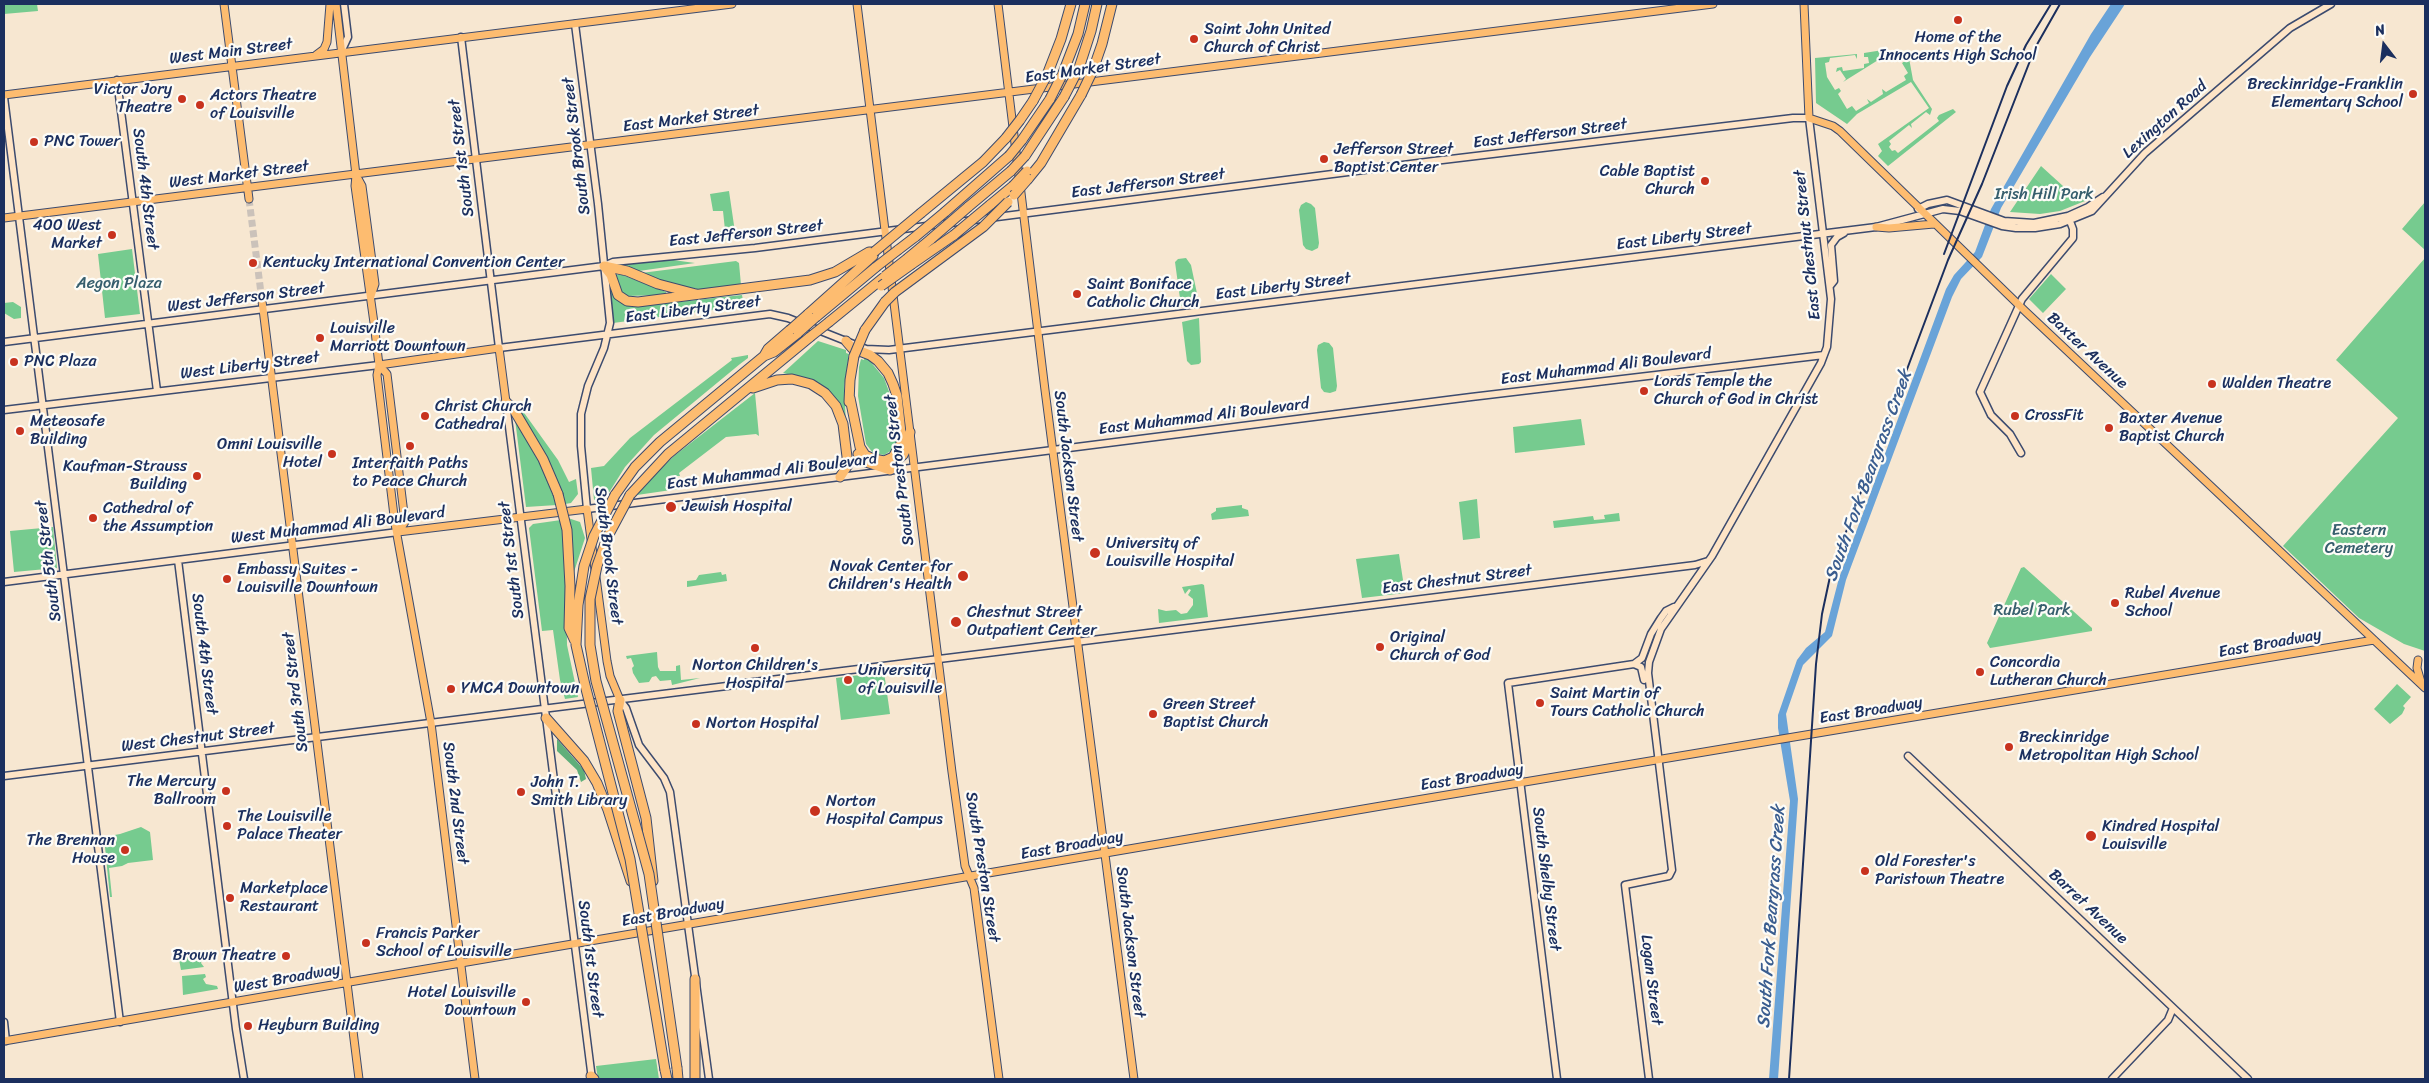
<!DOCTYPE html>
<html>
<head>
<meta charset="utf-8">
<style>
  body { margin:0 }
  #map { position:relative; width:2429px; height:1083px; overflow:hidden; background:#f7e7d1; font-family:Sriracha,sans-serif }
  canvas { display:block }
  .frame { position:absolute; inset:0; border:5px solid #1b2f5e; pointer-events:none }
  .north { position:absolute; left:2359px; top:20px; width:50px; height:50px; -webkit-text-stroke:4px #fdfcf7; paint-order:stroke; rotate:345deg; font-size:14px; font-weight:700; line-height:20px; text-align:center; color:#1b2f5e }
  .north::after { content:''; display:block; margin:auto; width:18px; height:22px; background:#1b2f5e; clip-path:polygon(50% 0,100% 100%,50% 72%,0 100%) }
</style>
</head>
<body>
<div id="map">
<canvas width="2429" height="1083"></canvas>
<div class="frame"></div>
<div class="north">N</div>
</div>
<script>
const g = document.querySelector('canvas').getContext('2d');
g.lineJoin = 'round';
function fill(path, color) { g.fillStyle = color; g.fill(path, 'evenodd'); }
const shape = rows => new Path2D(rows.map(r => 'M' + r).join(''));
function strokePath(path, color, width, dash) { g.strokeStyle = color; g.lineWidth = width; g.lineCap = dash ? 'butt' : 'round'; g.setLineDash(dash || []); g.stroke(path); }
function label(font, color, halo, rows, align = 'center') {
  g.font = font + ' Sriracha,sans-serif'; g.lineWidth = 4.5; g.setLineDash([]); g.textBaseline = 'middle'; g.strokeStyle = halo; g.fillStyle = color; for (const [text, x, y, turn = 0] of rows) {
    g.save(); g.translate(x, y); g.rotate((+turn || 0) * Math.PI / 180); g.textAlign = isNaN(turn) ? turn : align; if (halo) g.strokeText(text, 0, 0); g.fillText(text, 0, 0); g.restore();
  }
}
const green = shape([
  [4,4,37,4,38,11,4,14],
  [1883,50,1883,57,1843,82,1846,79,1840,70,1836,72,1837,68,1842,67,1843,71,1864,68,1864,64,1869,63,1868,57,1864,57,1864,53],
  [1857,54,1857,59,1855,55,1830,58,1829,62,1825,63,1827,77,1835,90,1839,88,1841,91,1838,94,1847,109,1852,106,1856,111,1869,103,1867,99,1871,102,1883,94,1882,89,1886,92,1906,80,1904,76,1908,73,1902,63,1909,58,1913,80,1932,109,1930,115,1926,112,1911,124,1912,128,1909,125,1889,141,1891,144,1889,147,1892,151,1895,150,1898,153,1939,121,1937,118,1939,115,1953,109,1956,112,1888,166,1878,156,1882,151,1878,144,1929,108,1911,82,1857,114,1847,124,1816,103,1815,58],
  [2041,166,2063,186,2090,199,2060,211,2040,214,2010,212],
  [729,191,736,239,721,241,720,231,725,230,723,211,713,211,710,194],
  [1306,202,1311,204,1315,208,1319,243,1318,248,1312,251,1306,249,1303,245,1299,210,1301,205],
  [2425,202,2425,250,2402,229],
  [132,249,140,314,105,318,98,254],
  [1186,258,1191,265,1199,303,1181,306,1175,262,1178,259],
  [2425,258,2425,651,2404,644,2359,618,2283,546,2398,418,2336,360],
  [673,260,695,263,639,271,620,265],
  [736,261,739,263,741,285,703,290,669,284,641,273],
  [620,274,666,292,666,295,625,296,622,294,614,275],
  [2051,274,2066,289,2043,313,2029,299],
  [610,287,617,300,632,307,742,295,744,306,613,323],
  [13,302,21,307,21,318,14,319,4,313,4,303],
  [1199,318,1201,362,1199,364,1191,365,1187,361,1182,322],
  [818,341,846,350,846,353,849,354,844,388,846,423,808,379,783,373],
  [1324,342,1329,343,1333,348,1337,386,1336,391,1330,393,1324,392,1321,388,1317,350,1318,345],
  [748,355,748,358,740,364,654,435,625,467,605,499,594,500,591,468,604,466,630,438,732,360,731,358],
  [865,355,884,378,894,405,897,442,894,449,884,455,873,453,866,444,858,396,859,367,861,359,864,360],
  [755,393,759,436,756,434,726,437,679,473,680,476,676,476,674,485,678,489,637,495,647,482,674,456],
  [517,403,558,460,569,482,576,479,578,494,571,503,565,504,515,405],
  [515,419,536,454,557,505,526,507],
  [1581,419,1585,445,1515,453,1513,427],
  [1477,499,1480,538,1463,540,1459,502],
  [1242,505,1242,508,1248,510,1249,516,1212,520,1211,514,1216,511,1216,508],
  [1619,513,1620,521,1554,528,1553,521,1593,516,1594,520,1605,519,1604,515],
  [568,518,580,522,585,538,573,575],
  [561,520,566,564,567,645,578,697,565,699,560,680,553,630,542,631,529,528,533,524],
  [53,527,57,568,14,572,10,531],
  [1399,554,1405,593,1362,598,1356,559],
  [2024,567,2092,628,2092,631,1990,648,1987,643,2021,568],
  [721,572,722,575,726,574,727,581,687,587,687,581,696,580,699,575],
  [1202,584,1204,585,1208,617,1159,623,1158,609,1166,611,1176,610,1181,614,1187,613,1193,605,1193,599,1188,595,1191,590,1189,589,1185,594,1182,587],
  [657,652,658,667,660,671,676,671,676,666,680,665,681,680,700,678,672,685,671,680,660,681,656,676,652,677,649,682,639,683,633,673,632,668,634,666,631,658,627,659,626,656],
  [884,672,890,714,841,720,836,678],
  [2397,684,2411,697,2403,706,2405,708,2402,714,2390,724,2374,709],
  [141,827,150,832,153,860,128,863,122,866,109,868,112,897,110,897,104,837,120,834],
  [213,950,213,953,207,954,203,958,201,963,204,967,181,970,178,954],
  [205,974,206,977,203,979,206,984,217,986,218,989,183,995,182,976],
  [656,1059,659,1079,599,1079,597,1073,596,1066]
]);
const forest = shape([
  [557,739,584,770,586,779,581,782,577,770,557,751]
]);
const water = shape([
  [2111,4,2125,4,2090,57,2001,208,1982,257,1961,279,1952,297,1846,580,1832,636,1803,665,1786,714,1798,799,1778,1079,1769,1079,1790,801,1778,728,1778,715,1797,660,1806,648,1825,632,1839,578,1946,289,1954,275,1975,252,1991,209,2091,34]
]);
const primaryTunnel = shape([
  [249,199,262,301]
]);
const secondary = shape([
  [575,24,598,204,610,323,604,348,588,386,581,414,581,446,587,509,1471,397,1824,355],
  [461,37,499,348,770,314,788,318,866,349,889,350,1876,227,1943,209,1960,211,2002,226,2016,228,2035,228,2060,224,2092,211,2145,153,2290,28,2331,4],
  [341,52,348,37,344,4],
  [117,80,157,391],
  [4,97,120,1022],
  [1918,209,1928,204,1947,200,2004,221,2034,223,2068,216,2088,207,2103,197],
  [1830,286,1834,281,1831,245,1837,237,1844,233],
  [4,342,604,266,613,262,755,248,1434,161,1793,118,1809,118,1831,299,1827,347,1821,363,1712,556,1661,629,1649,662,1648,673,1672,870,1669,876,1625,885,1649,1079],
  [506,403,592,1079],
  [4,410,379,365],
  [2021,453,2010,434,1991,415,1980,392,2022,299,2073,238,2073,229,2068,216],
  [178,560,236,1029,244,1079],
  [4,582,398,532],
  [1634,664,1641,667,1644,680],
  [738,684,1695,565,1708,561],
  [620,700,626,708,639,745,664,778,670,792,709,1079],
  [1908,756,2248,1079],
  [4,776,735,685],
  [4,1022,6,1041],
  [1557,1079,1508,683,1634,664,1642,658,1651,634,1661,618,1666,611,1674,607],
  [2112,1079,2168,1020,2173,1008]
]);
const primary = shape([
  [224,4,249,199],
  [336,4,356,175,355,186,374,323,379,365,377,375,395,524,431,723,475,1079],
  [857,4,952,772,965,866,974,888,999,1079],
  [998,4,1045,390,1134,1079],
  [1804,4,1809,118,1833,126,1840,131,2025,311,2425,688],
  [316,55,324,49,327,42,330,4],
  [4,95,732,4],
  [356,175,362,186,375,284,371,296],
  [4,218,1713,4],
  [1876,227,1889,228,1934,224],
  [262,301,359,1079],
  [379,365,499,348,506,402],
  [379,365,387,374,405,522,398,532],
  [398,532,587,509,607,661,610,676,620,700],
  [2418,660,2417,668,2421,682],
  [4,1041,1381,806,2374,640]
]);
const highway = shape([
  [1079,68,1091,31,1097,4],
  [1093,70,1102,44,1112,4],
  [1063,73,1078,34,1085,4],
  [1047,75,1061,39,1071,4],
  [1020,120,1033,101],
  [1022,140,1050,99],
  [1025,156,1064,97],
  [1028,179,1041,163,1081,95],
  [990,205,1013,186],
  [968,207,1011,171],
  [945,212,1009,156],
  [921,213,983,162,1006,138],
  [898,250,915,237],
  [908,258,931,239],
  [912,264,954,235],
  [604,266,611,275,618,295,627,301,638,302,810,280,835,272,869,252,874,252],
  [604,266,627,271,658,284,696,294],
  [808,314,873,256,874,252],
  [816,317,876,267],
  [829,322,883,278],
  [865,330,885,302],
  [846,341,852,348,870,355,878,361,888,373,893,384,897,396,902,442,893,457,884,461,874,459,865,455,860,447,850,398],
  [764,356,774,352,798,333],
  [753,388,777,380,792,379,811,384,825,393,836,406,843,424,848,465,840,477],
  [506,402,514,410,543,459,558,494],
  [849,402,850,380,854,356],
  [858,454,866,462,890,470],
  [882,466,893,464,903,455,907,447,910,432],
  [615,495,635,467,660,442,764,356,768,349,790,330],
  [630,495,668,454,810,337],
  [620,700,618,711,646,818,653,881],
  [546,718,584,761,597,783,608,810,631,881],
  [695,979,695,1079],
  [677,1068,678,1079],
  [665,1070,667,1079],
  [591,1076,594,1079]
]);
const rail = shape([
  [1944,254,2007,86,2026,45,2051,4],
  [1789,1079,1816,664,1822,614,1831,572,1948,260,1982,184,2035,48,2060,4]
]);
const highwayBridge = shape([
  [1081,95,1093,70],
  [1064,97,1079,68],
  [1050,99,1063,73],
  [1033,101,1047,75],
  [1006,138,1020,120],
  [1009,156,1022,140],
  [1011,171,1025,156],
  [1013,186,1027,171],
  [1014,195,1028,179],
  [954,235,990,205],
  [915,237,945,212],
  [931,239,968,207],
  [874,252,921,213],
  [876,267,898,250],
  [885,276,908,258],
  [881,286,912,264],
  [885,302,895,292,983,227,1008,202],
  [790,330,808,314],
  [798,333,816,317],
  [810,337,829,322],
  [854,356,865,330],
  [558,494,567,530,570,586,569,628,575,641],
  [615,495,594,536,584,566,578,605,576,645,585,685,630,859,665,1070],
  [630,495,607,538,597,566,590,599,590,645,596,681,649,874,677,1068]
]);
const markers = [
  [1958,20,5,"#c8321e"],
  [1194,39,5,"#c8321e"],
  [2413,94,5,"#c8321e"],
  [182,99,5,"#c8321e"],
  [200,105,5,"#c8321e"],
  [34,142,5,"#c8321e"],
  [1324,159,5,"#c8321e"],
  [1705,181,5,"#c8321e"],
  [112,235,5,"#c8321e"],
  [253,263,5,"#c8321e"],
  [1077,294,5,"#c8321e"],
  [320,338,5,"#c8321e"],
  [14,362,5,"#c8321e"],
  [2212,384,5,"#c8321e"],
  [1644,391,5,"#c8321e"],
  [425,416,5,"#c8321e"],
  [2015,416,5,"#c8321e"],
  [2109,428,5,"#c8321e"],
  [20,431,5,"#c8321e"],
  [410,446,5,"#c8321e"],
  [332,454,5,"#c8321e"],
  [197,476,5,"#c8321e"],
  [671,507,6,"#c8321e"],
  [93,518,5,"#c8321e"],
  [1095,553,6,"#c8321e"],
  [963,576,6,"#c8321e"],
  [227,579,5,"#c8321e"],
  [2115,603,5,"#c8321e"],
  [956,622,6,"#c8321e"],
  [1380,647,5,"#c8321e"],
  [755,648,5,"#c8321e"],
  [1980,672,5,"#c8321e"],
  [848,680,5,"#c8321e"],
  [451,689,5,"#c8321e"],
  [1540,703,5,"#c8321e"],
  [1153,714,5,"#c8321e"],
  [696,724,5,"#c8321e"],
  [2009,747,5,"#c8321e"],
  [226,791,5,"#c8321e"],
  [521,792,5,"#c8321e"],
  [815,811,6,"#c8321e"],
  [227,826,5,"#c8321e"],
  [2091,836,6,"#c8321e"],
  [125,850,5,"#c8321e"],
  [1865,871,5,"#c8321e"],
  [230,898,5,"#c8321e"],
  [366,943,5,"#c8321e"],
  [286,956,5,"#c8321e"],
  [526,1002,5,"#c8321e"],
  [248,1026,5,"#c8321e"]
];
const poiNames = [
  ["Saint John United",1204,30],
  ["Church of Christ",1204,48],
  ["Home of the",1958,38,"center"],
  ["Innocents High School",1958,56,"center"],
  ["Breckinridge-Franklin",2403,85,"right"],
  ["Elementary School",2403,103,"right"],
  ["Victor Jory",172,90,"right"],
  ["Theatre",172,108,"right"],
  ["Actors Theatre",210,96],
  ["of Louisville",210,114],
  ["PNC Tower",44,142],
  ["Jefferson Street",1334,150],
  ["Baptist Center",1334,168],
  ["Cable Baptist",1695,172,"right"],
  ["Church",1695,190,"right"],
  ["400 West",102,226,"right"],
  ["Market",102,244,"right"],
  ["Kentucky International Convention Center",263,263],
  ["Saint Boniface",1087,285],
  ["Catholic Church",1087,303],
  ["Louisville",330,329],
  ["Marriott Downtown",330,347],
  ["PNC Plaza",24,362],
  ["Lords Temple the",1654,382],
  ["Church of God in Christ",1654,400],
  ["Walden Theatre",2222,384],
  ["Christ Church",435,407],
  ["Cathedral",435,425],
  ["CrossFit",2025,416],
  ["Baxter Avenue",2119,419],
  ["Baptist Church",2119,437],
  ["Meteosafe",30,422],
  ["Building",30,440],
  ["Omni Louisville",322,445,"right"],
  ["Hotel",322,463,"right"],
  ["Interfaith Paths",410,464,"center"],
  ["to Peace Church",410,482,"center"],
  ["Kaufman-Strauss",187,467,"right"],
  ["Building",187,485,"right"],
  ["Jewish Hospital",682,507],
  ["Cathedral of",103,509],
  ["the Assumption",103,527],
  ["University of",1106,544],
  ["Louisville Hospital",1106,562],
  ["Novak Center for",952,567,"right"],
  ["Children's Health",952,585,"right"],
  ["Embassy Suites -",237,570],
  ["Louisville Downtown",237,588],
  ["Rubel Avenue",2125,594],
  ["School",2125,612],
  ["Chestnut Street",967,613],
  ["Outpatient Center",967,631],
  ["Original",1390,638],
  ["Church of God",1390,656],
  ["Concordia",1990,663],
  ["Lutheran Church",1990,681],
  ["Norton Children's",755,666,"center"],
  ["Hospital",755,684,"center"],
  ["University",858,671],
  ["of Louisville",858,689],
  ["YMCA Downtown",461,689],
  ["Saint Martin of",1550,694],
  ["Tours Catholic Church",1550,712],
  ["Green Street",1163,705],
  ["Baptist Church",1163,723],
  ["Norton Hospital",706,724],
  ["Breckinridge",2019,738],
  ["Metropolitan High School",2019,756],
  ["The Mercury",216,782,"right"],
  ["Ballroom",216,800,"right"],
  ["John T.",531,783],
  ["Smith Library",531,801],
  ["Norton",826,802],
  ["Hospital Campus",826,820],
  ["The Louisville",237,817],
  ["Palace Theater",237,835],
  ["Kindred Hospital",2102,827],
  ["Louisville",2102,845],
  ["The Brennan",115,841,"right"],
  ["House",115,859,"right"],
  ["Old Forester's",1875,862],
  ["Paristown Theatre",1875,880],
  ["Marketplace",240,889],
  ["Restaurant",240,907],
  ["Francis Parker",376,934],
  ["School of Louisville",376,952],
  ["Brown Theatre",276,956,"right"],
  ["Hotel Louisville",516,993,"right"],
  ["Downtown",516,1011,"right"],
  ["Heyburn Building",258,1026]
];
const streetNames = [
  ["West Main Street",231,52,-7],
  ["East Market Street",1093,69,-8],
  ["East Market Street",691,119,-7],
  ["Lexington Road",2165,120,-42],
  ["East Jefferson Street",1550,134,-7],
  ["South Brook Street",577,146,-97],
  ["South 1st Street",462,158,-97],
  ["West Market Street",239,175,-7],
  ["East Jefferson Street",1148,184,-7],
  ["South 4th Street",145,189,83],
  ["East Jefferson Street",746,234,-6],
  ["East Liberty Street",1684,237,-7],
  ["East Chestnut Street",1808,245,-96],
  ["East Liberty Street",1283,287,-7],
  ["West Jefferson Street",246,298,-7],
  ["East Liberty Street",693,310,-7],
  ["Baxter Avenue",2087,351,43],
  ["West Liberty Street",250,366,-7],
  ["East Muhammad Ali Boulevard",1606,367,-7],
  ["East Muhammad Ali Boulevard",1204,417,-7],
  ["South Jackson Street",1068,466,83],
  ["South Preston Street",900,470,-97],
  ["East Muhammad Ali Boulevard",772,472,-7],
  ["West Muhammad Ali Boulevard",338,526,-7],
  ["South Brook Street",608,556,83],
  ["South 1st Street",512,560,-97],
  ["South 5th Street",49,561,-97],
  ["East Chestnut Street",1457,580,-7],
  ["East Broadway",2270,644,-10],
  ["South 4th Street",204,654,83],
  ["South 3rd Street",296,692,-97],
  ["East Broadway",1871,711,-9],
  ["West Chestnut Street",198,738,-7],
  ["East Broadway",1472,778,-9],
  ["South 2nd Street",455,803,83],
  ["East Broadway",1072,846,-10],
  ["South Preston Street",982,867,81],
  ["South Shelby Street",1546,879,83],
  ["Barret Avenue",2088,907,43],
  ["East Broadway",673,913,-10],
  ["South Jackson Street",1130,942,83],
  ["South 1st Street",590,959,83],
  ["West Broadway",287,979,-10],
  ["Logan Street",1651,980,83]
];
const parkNames = [
  ["Irish Hill Park",2044,195],
  ["Aegon Plaza",119,284],
  ["Eastern",2359,531],
  ["Cemetery",2359,549],
  ["Rubel Park",2032,611]
];
const waterNames = [
  ["South Fork Beargrass Creek",1869,476,-70],
  ["South Fork Beargrass Creek",1772,917,-86]
];
fill(green, '#76cb8f');
fill(forest, '#60af7a');
fill(water, '#69a3d8');
strokePath(primaryTunnel, '#cbc2ba', 7, [7, 3.5]);
strokePath(secondary, '#3c4b6f', 9);
strokePath(primary, '#3c4b6f', 9);
strokePath(highway, '#3c4b6f', 11);
strokePath(secondary, '#fee4c6', 6);
strokePath(primary, '#fdbc70', 7);
strokePath(highway, '#fdbc70', 9);
strokePath(rail, '#1b2f5e', 2);
strokePath(highwayBridge, '#3c4b6f', 11, []);
strokePath(highwayBridge, '#fdbc70', 9);
for (const [x, y, r, color] of markers) { const dot = new Path2D(); dot.arc(x, y, r, 0, 2 * Math.PI); g.fillStyle = color; g.fill(dot); strokePath(dot, '#fdfcf7', 2); }
label('16px', '#1b2f5e', '#fdfcf7', poiNames, 'left');
label('16px', '#1b2f5e', '#fdfcf7', streetNames);
label('16px', '#365e6d', '#fdfcf7', parkNames);
label('italic 18px', '#3a5d8f', '#fdfcf7', waterNames);
</script>
</body>
</html>
